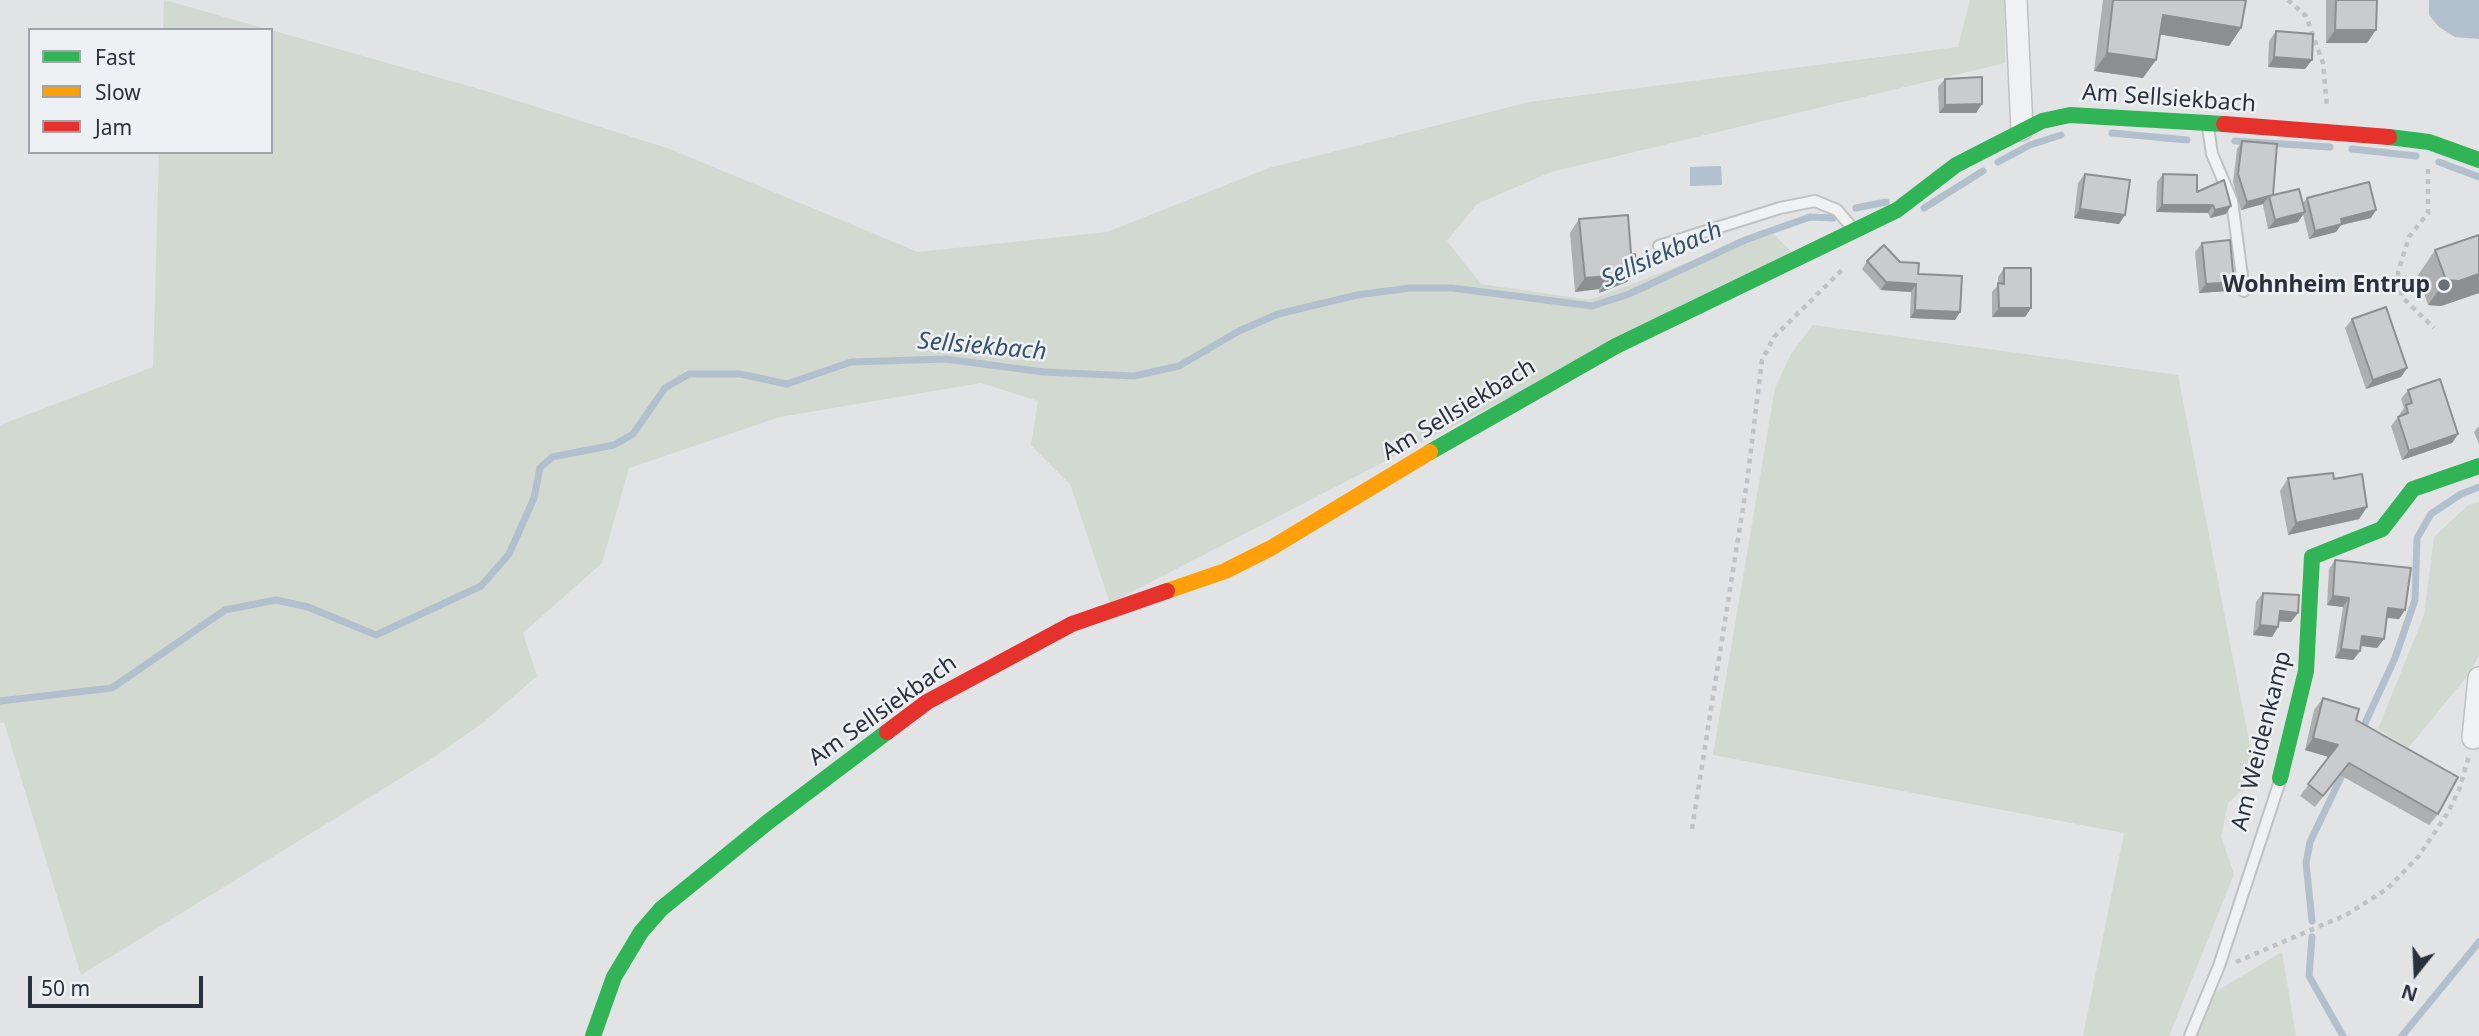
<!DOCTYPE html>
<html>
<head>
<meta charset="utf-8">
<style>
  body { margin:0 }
  #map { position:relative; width:2479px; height:1036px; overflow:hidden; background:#e1e3e5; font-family:"Noto Sans",sans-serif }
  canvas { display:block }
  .legend { position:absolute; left:28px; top:28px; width:245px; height:126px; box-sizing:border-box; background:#eef1f4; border:2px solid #a0a4aa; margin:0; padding:9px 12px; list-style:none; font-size:21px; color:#2a313c }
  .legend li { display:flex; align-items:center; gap:14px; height:35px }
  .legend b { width:35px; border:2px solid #a0a4aa }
  .north { position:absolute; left:2381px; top:938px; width:70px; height:70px; -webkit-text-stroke:5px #eef1f4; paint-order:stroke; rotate:198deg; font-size:19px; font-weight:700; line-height:28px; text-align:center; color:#2a313c }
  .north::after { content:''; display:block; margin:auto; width:24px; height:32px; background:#2a313c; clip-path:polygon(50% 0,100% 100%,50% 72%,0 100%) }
  .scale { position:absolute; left:28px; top:976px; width:175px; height:32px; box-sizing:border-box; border:4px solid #2a313c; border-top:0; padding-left:9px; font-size:21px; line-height:24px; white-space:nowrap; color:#2a313c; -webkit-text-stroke:5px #eef1f4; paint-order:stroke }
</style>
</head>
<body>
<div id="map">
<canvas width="2479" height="1036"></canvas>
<ul class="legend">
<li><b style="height:9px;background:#30b455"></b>Fast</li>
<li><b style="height:9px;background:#ff9f0a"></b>Slow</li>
<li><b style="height:9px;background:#e5322d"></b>Jam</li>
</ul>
<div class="north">N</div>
<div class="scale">50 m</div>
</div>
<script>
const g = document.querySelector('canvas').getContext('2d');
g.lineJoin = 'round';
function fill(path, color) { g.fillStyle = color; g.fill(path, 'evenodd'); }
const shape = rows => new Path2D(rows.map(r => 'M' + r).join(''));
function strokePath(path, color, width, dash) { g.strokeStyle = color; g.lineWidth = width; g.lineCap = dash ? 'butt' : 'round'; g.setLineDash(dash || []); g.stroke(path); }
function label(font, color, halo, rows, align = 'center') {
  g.font = font + ' "Noto Sans",sans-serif'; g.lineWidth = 5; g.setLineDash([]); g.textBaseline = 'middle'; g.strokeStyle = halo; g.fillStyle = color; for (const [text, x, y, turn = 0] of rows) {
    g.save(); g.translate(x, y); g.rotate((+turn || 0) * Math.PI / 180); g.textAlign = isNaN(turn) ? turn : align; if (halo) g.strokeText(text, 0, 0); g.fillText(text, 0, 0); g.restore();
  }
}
const green = shape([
  [164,0,165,0,270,30,163,30],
  [1970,0,2004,0,2005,63,1551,172,1477,204,1447,241,1481,284,1590,300,1770,231,1792,252,1110,603,1070,484,1031,445,1038,401,981,383,780,417,629,468,602,563,523,633,537,676,484,722,430,760,81,975,4,722,0,723,0,425,153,367,159,152,271,152,271,30,486,91,670,149,918,252,1107,232,1269,168,1529,102,1958,47],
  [1813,325,2178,375,2256,777,2228,803,2221,837,2234,874,2169,1036,2083,1036,2124,833,1713,755,1775,388,1791,354],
  [2479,502,2479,655,2469,674,2408,748,2378,729,2424,615,2434,537,2468,505],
  [2282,952,2296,1036,2194,1036,2217,991]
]);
const water = shape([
  [2429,0,2479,0,2479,39,2455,37,2439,27,2429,15],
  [1721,166,1722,185,1690,186,1690,167]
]);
const stream = shape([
  [2112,133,2187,140],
  [2235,141,2330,147],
  [2352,149,2416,156],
  [1998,162,2030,145,2061,135],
  [2439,162,2479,177],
  [1856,208,1886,202],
  [1924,208,1983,171],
  [0,701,112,688,225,610,276,600,308,607,376,635,481,586,509,554,534,498,540,468,552,457,614,445,633,434,665,388,689,374,740,374,787,384,851,362,945,359,1044,372,1134,376,1179,366,1239,331,1278,314,1357,295,1410,288,1452,288,1592,306,1629,294,1745,240,1810,217,1833,218],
  [2361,732,2395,658,2415,600,2417,538,2431,514,2461,494,2479,487],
  [2312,921,2306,863,2310,842,2345,769],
  [2312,937,2309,976,2343,1036],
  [2402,1036,2479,942]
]);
const path = shape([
  [2288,0,2306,16,2323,63,2327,107],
  [2428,169,2428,213,2409,237,2398,272,2402,297,2434,328],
  [1692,829,1747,482,1762,360,1774,337,1844,268],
  [2236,962,2346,915,2387,889,2418,857,2447,814,2459,790,2469,756]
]);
const lane = shape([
  [2208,127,2212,154,2232,201,2244,291],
  [1659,246,1780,208,1815,201,1837,210,1855,231],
  [2190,1036,2219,966,2280,781]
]);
const street = shape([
  [2016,0,2022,130],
  [2473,738,2479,678]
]);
const fast = shape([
  [2389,137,2429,142,2479,160],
  [1430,452,1616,346,1897,210,1956,165,2042,121,2070,115,2224,124],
  [2280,778,2306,671,2312,557,2382,529,2413,489,2479,466],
  [593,1036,614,977,641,932,661,909,768,822,887,732]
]);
const slow = shape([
  [1167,591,1225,571,1271,548,1430,452]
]);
const jam = shape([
  [2224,124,2389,137],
  [887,732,927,702,1072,624,1167,591]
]);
const wall = shape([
  [2103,0,2246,0,2241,28,2229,46,2160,34,2143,78,2094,71],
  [2326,0,2377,0,2367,43,2326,43],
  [2276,31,2312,60,2305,69,2268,67,2269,41],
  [1945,79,1976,113,1939,113,1938,87],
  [2242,141,2273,195,2303,203,2307,198,2371,218,2341,225,2336,232,2309,239,2303,214,2298,222,2268,229,2263,205,2263,204,2241,210,2233,182,2237,149],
  [2085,174,2125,215,2119,224,2074,218,2078,183],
  [2163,174,2197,192,2226,214,2210,218,2208,213,2156,212,2157,182],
  [1579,219,1631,254,1637,269,1627,282,1599,293,1599,289,1575,292,1570,233],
  [2479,235,2479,293,2441,306,2428,305,2418,275,2435,250],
  [2202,243,2227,291,2199,293,2195,252],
  [1867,261,1918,274,1960,312,1955,320,1910,318,1911,292,1881,290,1862,269],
  [2004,268,2031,308,2025,317,1992,317,1992,292,1998,285,1998,277],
  [2352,319,2407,368,2401,377,2366,389,2345,328],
  [2408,390,2458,434,2452,443,2402,460,2391,426,2398,417,2400,416,2399,415,2404,408,2401,399],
  [2478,427,2479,427,2479,444,2474,432],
  [2288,478,2334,479,2367,507,2359,519,2288,535,2280,491],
  [2335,560,2405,610,2399,619,2386,618,2384,639,2377,648,2360,646,2360,651,2353,660,2335,658,2343,607,2327,605,2329,569],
  [2263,593,2291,622,2279,621,2278,627,2272,637,2253,635,2256,602],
  [2323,698,2356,720,2438,814,2429,825,2340,775,2315,807,2300,796,2329,757,2305,750,2314,710]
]);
const shadedWall = shape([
  [2163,15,2241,28,2229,46,2151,33],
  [2335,30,2376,30,2367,43,2326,43],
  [2107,53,2156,60,2143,78,2094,71],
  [2274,57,2312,60,2305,69,2268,67],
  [1982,104,1976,113,1939,113,1945,105],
  [2269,196,2263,204,2241,210,2247,202],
  [2162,205,2213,205,2208,213,2156,212],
  [2231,206,2226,214,2210,218,2215,210],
  [2080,209,2125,215,2119,224,2074,218],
  [2376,210,2371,218,2341,225,2336,232,2309,239,2315,231,2341,219],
  [2305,212,2298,222,2268,229,2275,220],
  [1637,269,1627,282,1599,293,1608,279],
  [2479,274,2479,293,2441,306,2428,305,2446,280],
  [1608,276,1599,289,1575,292,1585,278],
  [1886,282,1916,284,1911,292,1881,290],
  [2234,282,2227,291,2199,293,2206,284],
  [1999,308,2031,308,2025,317,1992,317],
  [1915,310,1960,312,1955,320,1910,318],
  [2407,368,2401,377,2366,389,2373,380],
  [2458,434,2452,443,2402,460,2409,451],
  [2367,507,2359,519,2288,535,2296,523],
  [2333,596,2349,598,2343,607,2327,605],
  [2388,608,2405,610,2399,619,2381,617],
  [2280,611,2298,613,2291,622,2273,621],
  [2260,625,2278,627,2272,637,2253,635],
  [2362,636,2384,639,2377,648,2355,645],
  [2341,649,2360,651,2353,660,2335,658],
  [2313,738,2338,745,2329,757,2305,750]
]);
const building = shape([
  [2113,0,2246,0,2241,28,2163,15,2156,60,2107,53,2113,0],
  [2336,0,2377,0,2376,30,2335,30,2336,0],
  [2276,31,2313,34,2312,60,2274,57,2276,31],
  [1982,77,1982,104,1945,105,1945,79,1982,77],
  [2242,141,2277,144,2273,195,2247,202,2238,174,2242,141],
  [2085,174,2130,180,2125,215,2080,209,2085,174],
  [2163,174,2197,175,2197,192,2224,180,2231,206,2215,210,2213,205,2162,205,2163,174],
  [2369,182,2376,210,2341,219,2342,224,2315,231,2307,198,2369,182],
  [2299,189,2305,212,2275,220,2269,196,2299,189],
  [1628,215,1631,254,1635,254,1637,269,1608,279,1608,276,1585,278,1579,219,1628,215],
  [2479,235,2479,274,2459,281,2446,280,2435,250,2479,235],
  [2230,240,2234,282,2206,284,2202,243,2230,240],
  [1884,245,1900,262,1919,263,1918,274,1962,276,1960,312,1915,310,1916,284,1886,282,1867,261,1884,245],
  [2004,268,2031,268,2031,308,1999,308,1998,283,2004,284,2004,268],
  [2386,307,2407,368,2373,380,2352,319,2386,307],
  [2440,379,2458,434,2409,451,2398,417,2408,413,2406,405,2412,403,2408,390,2440,379],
  [2333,473,2334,479,2362,474,2367,507,2296,523,2288,478,2333,473],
  [2335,560,2411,568,2405,610,2388,608,2384,639,2362,636,2360,651,2341,649,2349,598,2333,596,2335,560],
  [2263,593,2299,595,2298,613,2280,611,2278,627,2260,625,2263,593],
  [2323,698,2359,709,2356,720,2458,777,2438,814,2349,763,2323,796,2308,784,2338,745,2313,738,2323,698]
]);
const markers = [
  [2444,285,7,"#6a6f77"]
];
const streetNames = [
  ["Am Sellsiekbach",2169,99,4],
  ["Am Sellsiekbach",1459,410,-31],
  ["Am Sellsiekbach",883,711,-35],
  ["Am Weidenkamp",2262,741,-76]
];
const poiNames = [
  ["Wohnheim Entrup",2430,285]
];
const waterNames = [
  ["Sellsiekbach",1662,255,-24],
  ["Sellsiekbach",982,347,5]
];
fill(green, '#d2d9d1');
fill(water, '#b2c0cd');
strokePath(stream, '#b2c0cd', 7);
strokePath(lane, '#bfc1c3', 14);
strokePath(street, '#bfc1c3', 24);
strokePath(path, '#c1c2c5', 4.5, [5, 5]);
strokePath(lane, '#eff1f2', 10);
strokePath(street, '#eff1f2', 21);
strokePath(fast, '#30b455', 16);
strokePath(slow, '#ff9f0a', 16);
strokePath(jam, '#e5322d', 16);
fill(wall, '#adafb0');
fill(shadedWall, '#8d8e90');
fill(building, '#c9cbcd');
strokePath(building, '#8d8e90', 2);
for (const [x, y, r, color] of markers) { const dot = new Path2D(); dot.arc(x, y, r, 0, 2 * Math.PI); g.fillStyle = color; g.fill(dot); strokePath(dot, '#eef1f4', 2.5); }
label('23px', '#2a313c', '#eef1f4', streetNames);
label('bold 23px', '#2a313c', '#eef1f4', poiNames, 'right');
label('italic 24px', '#38516b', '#eef1f4', waterNames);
</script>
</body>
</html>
